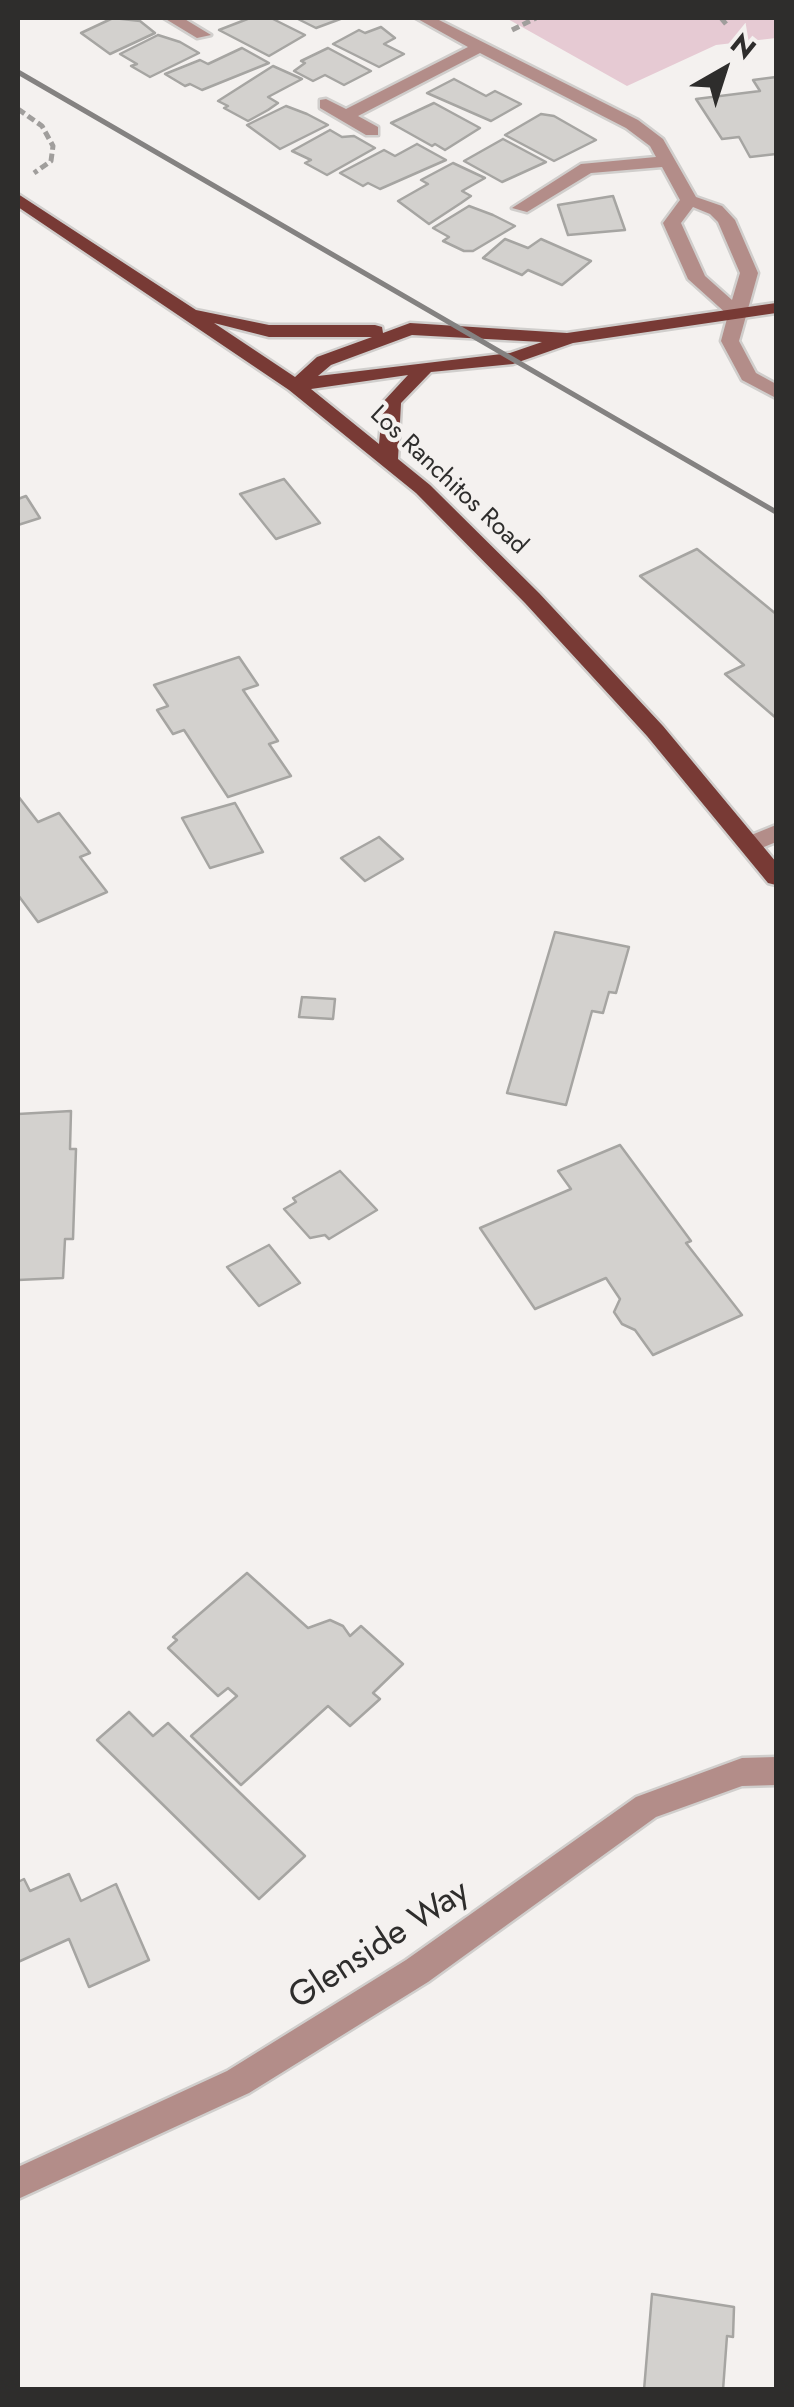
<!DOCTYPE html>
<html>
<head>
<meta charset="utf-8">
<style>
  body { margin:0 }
  #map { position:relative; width:794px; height:2407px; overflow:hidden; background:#f4f1ef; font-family:Jost,sans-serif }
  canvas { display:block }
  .frame { position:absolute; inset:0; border:20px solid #2e2d2c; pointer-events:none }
  .north { position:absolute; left:674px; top:20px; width:100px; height:100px; -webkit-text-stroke:8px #f4f1ef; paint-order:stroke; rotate:39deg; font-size:28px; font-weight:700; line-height:40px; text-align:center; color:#2e2d2c }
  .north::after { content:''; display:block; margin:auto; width:35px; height:45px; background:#2e2d2c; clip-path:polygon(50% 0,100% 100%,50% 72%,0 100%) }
</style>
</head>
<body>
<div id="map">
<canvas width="794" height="2407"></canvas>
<div class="frame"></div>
<div class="north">N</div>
</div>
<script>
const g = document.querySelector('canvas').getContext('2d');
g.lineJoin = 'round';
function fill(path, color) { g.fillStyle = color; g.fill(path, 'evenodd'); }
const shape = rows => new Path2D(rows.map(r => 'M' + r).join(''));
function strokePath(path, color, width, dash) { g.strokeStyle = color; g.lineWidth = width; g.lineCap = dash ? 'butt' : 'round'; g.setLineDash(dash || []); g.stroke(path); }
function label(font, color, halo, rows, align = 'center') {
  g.font = font + ' Jost,sans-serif'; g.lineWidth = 9; g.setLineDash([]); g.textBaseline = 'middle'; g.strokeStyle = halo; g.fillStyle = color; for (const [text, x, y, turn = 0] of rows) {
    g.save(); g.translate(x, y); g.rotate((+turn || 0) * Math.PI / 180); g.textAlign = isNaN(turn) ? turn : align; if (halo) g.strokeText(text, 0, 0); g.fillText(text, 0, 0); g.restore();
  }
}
const green = shape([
  [506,18,776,18,776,38,716,45,627,86]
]);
const building = shape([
  [113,18,140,21,155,33,110,54,81,33,113,18],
  [250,18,271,18,305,35,269,56,219,30,250,18],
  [296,18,343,18,316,28,296,18],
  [381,27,395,38,384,44,404,54,379,67,333,44,359,30,365,33,381,27],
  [158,35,180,42,199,53,150,77,131,66,137,64,120,54,158,35],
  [242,48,269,63,202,90,190,84,185,86,165,74,200,60,208,64,242,48],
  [328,48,371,71,344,85,325,75,313,81,294,71,305,63,301,61,328,48],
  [273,66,302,79,268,97,278,103,268,110,248,121,224,108,228,106,218,101,273,66],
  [776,77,776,154,750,157,739,137,722,139,696,99,760,91,753,80,776,77],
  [454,79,486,96,495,91,521,104,491,121,427,93,454,79],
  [434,103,480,128,445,150,435,144,432,146,391,123,434,103],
  [286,106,307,114,328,125,280,149,247,125,286,106],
  [541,114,554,116,596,140,554,161,505,135,541,114],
  [330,130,342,137,354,136,375,148,327,175,305,163,311,160,292,151,330,130],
  [503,139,546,162,502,182,464,161,503,139],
  [417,144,446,160,380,189,368,183,363,186,340,173,384,150,395,156,417,144],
  [453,163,485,178,462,191,471,196,461,203,429,224,398,201,428,184,421,180,453,163],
  [613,196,625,230,568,235,558,205,613,196],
  [469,206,493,215,515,226,473,251,464,251,443,241,449,237,433,228,469,206],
  [505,239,528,248,541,239,591,261,562,285,528,270,522,275,483,258,505,239],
  [284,479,320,523,276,539,240,494,284,479],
  [26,496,40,518,18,525,18,499,26,496],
  [697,549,776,614,776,718,725,674,744,665,640,576,697,549],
  [239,657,258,685,243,690,278,741,269,744,291,776,228,797,184,730,173,734,157,710,168,706,154,685,239,657],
  [18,796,38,822,59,813,90,853,80,857,107,892,38,922,18,895,18,796],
  [235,803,263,852,210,868,182,818,235,803],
  [379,837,403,859,365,881,341,858,379,837],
  [555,932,629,947,616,993,609,992,603,1013,592,1011,566,1105,507,1093,555,932],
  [302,997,335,999,333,1019,299,1017,302,997],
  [71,1111,70,1149,76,1149,73,1239,65,1239,63,1278,18,1280,18,1114,71,1111],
  [620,1145,691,1241,686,1243,742,1315,653,1355,635,1330,622,1324,614,1312,620,1299,606,1278,535,1309,480,1228,571,1189,558,1171,620,1145],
  [340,1171,377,1210,329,1239,325,1235,310,1238,284,1209,296,1202,293,1198,340,1171],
  [269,1245,300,1283,259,1306,227,1267,269,1245],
  [247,1573,308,1628,330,1620,343,1626,350,1636,361,1626,403,1664,373,1693,380,1699,350,1726,328,1706,241,1785,191,1736,237,1696,228,1688,218,1696,168,1648,177,1640,173,1637,247,1573],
  [129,1712,153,1736,168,1723,305,1856,259,1899,97,1740,129,1712],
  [69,1874,81,1901,116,1884,149,1960,89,1987,69,1939,18,1962,18,1882,24,1879,30,1891,69,1874],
  [652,2294,734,2307,733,2337,727,2336,723,2390,644,2390,652,2294]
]);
const path = shape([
  [721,18,726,24],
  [512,30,536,18],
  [18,109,42,126,53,146,51,161,34,173]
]);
const minor = shape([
  [164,18,183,18,211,35,197,38,164,18],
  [416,18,435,18,638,120,663,139,696,197,722,206,735,220,758,273,739,341,756,373,776,384,776,398,742,380,721,341,728,315,688,279,663,223,680,200,662,167,591,173,527,212,512,208,581,164,656,157,650,146,626,128,480,53,358,116,378,127,378,135,366,135,320,108,320,100,326,99,346,109,468,47,416,18],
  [693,207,710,214,718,222,740,273,732,300,705,276,681,223,693,207],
  [776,825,776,842,752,852,744,850,741,844,744,838,776,825],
  [776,1757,776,1785,742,1786,656,1817,428,1982,249,2093,18,2199,18,2167,227,2071,406,1960,636,1797,742,1758,776,1757]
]);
const major = shape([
  [18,194,196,310,269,325,375,325,382,327,383,333,410,323,567,333,776,303,776,313,573,343,513,364,431,372,401,403,398,459,430,485,539,593,663,726,776,862,776,885,768,883,647,736,525,603,416,493,289,390,18,207,18,194],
  [214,323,269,337,372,337,317,357,295,377,214,323],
  [412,335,542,342,510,353,318,376,331,365,412,335],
  [408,375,383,402,379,444,311,389,408,375]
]);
const rail = shape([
  [18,72,776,512]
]);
const farStreetnames = [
  ["Los Ranchitos Road",448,481,43]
];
const nearStreetnames = [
  ["Glenside Way",380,1946,-33]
];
fill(green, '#e6cad3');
fill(building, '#d3d1ce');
strokePath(building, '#a6a5a2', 2.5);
strokePath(minor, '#d0cecc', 5);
strokePath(major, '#d0cecc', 5);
strokePath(path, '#a09e9c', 5, [8, 4]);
fill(minor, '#b38d89');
fill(major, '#783a35');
strokePath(rail, '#848281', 5);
label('25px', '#2e2d2c', '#f4f1ef', farStreetnames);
label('35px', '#2e2d2c', '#f4f1ef', nearStreetnames);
</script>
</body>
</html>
